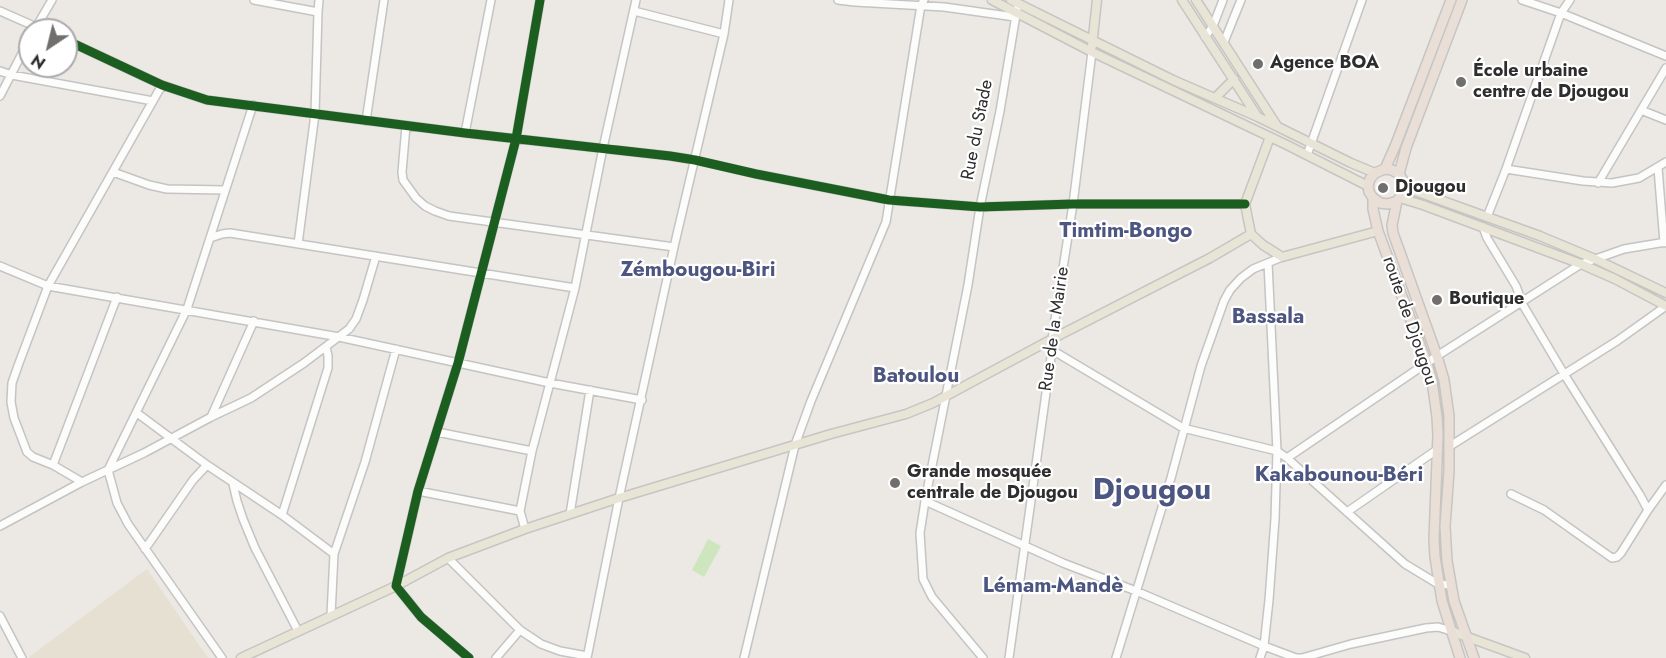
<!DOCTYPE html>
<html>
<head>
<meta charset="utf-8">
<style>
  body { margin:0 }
  #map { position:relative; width:1666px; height:658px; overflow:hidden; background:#ece8e4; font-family:Jost,sans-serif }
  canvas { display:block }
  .north { position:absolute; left:18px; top:18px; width:60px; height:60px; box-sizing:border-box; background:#fff; border:2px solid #ababab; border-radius:50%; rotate:215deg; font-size:16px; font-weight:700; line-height:24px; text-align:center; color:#2e2e2e }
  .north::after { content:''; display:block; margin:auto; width:21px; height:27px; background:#706f6e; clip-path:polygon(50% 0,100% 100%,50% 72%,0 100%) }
</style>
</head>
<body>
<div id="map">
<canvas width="1666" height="658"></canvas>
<div class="north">N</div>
</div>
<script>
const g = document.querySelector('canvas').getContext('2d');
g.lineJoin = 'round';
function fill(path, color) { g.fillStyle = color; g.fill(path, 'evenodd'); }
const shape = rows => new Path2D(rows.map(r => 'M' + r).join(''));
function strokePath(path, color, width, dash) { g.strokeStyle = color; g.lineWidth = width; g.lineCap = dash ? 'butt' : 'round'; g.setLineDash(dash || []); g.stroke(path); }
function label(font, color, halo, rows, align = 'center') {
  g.font = font + ' Jost,sans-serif'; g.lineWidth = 4.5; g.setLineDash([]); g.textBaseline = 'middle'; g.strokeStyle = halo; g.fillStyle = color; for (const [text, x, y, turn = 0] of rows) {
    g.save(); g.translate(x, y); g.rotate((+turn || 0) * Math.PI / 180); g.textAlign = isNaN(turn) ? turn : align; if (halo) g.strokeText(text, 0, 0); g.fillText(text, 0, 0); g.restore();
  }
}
const education = shape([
  [147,569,208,658,29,658,29,657]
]);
const green = shape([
  [708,539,721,546,704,577,692,570]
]);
const minor = shape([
  [254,0,318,12],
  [838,0,855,2,944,7,1015,17],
  [1522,0,1561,13,1666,56],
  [0,11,43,30],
  [634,11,724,34],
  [35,29,52,0],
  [1205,37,1213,26,1223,0],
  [66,40,162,85,207,100,465,133,670,156,695,160,756,174,889,200,980,207,1073,204,1245,204],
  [1224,42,1241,0],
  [0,71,12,75,153,101],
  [0,96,30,38],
  [1641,110,1666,120],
  [366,121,384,0],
  [406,126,402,172,403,180,416,198,425,206,435,211,449,216,674,247],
  [465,133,491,0],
  [1307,155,1362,0],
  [1658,168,1664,243],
  [1506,169,1583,181,1612,183,1639,178,1666,162],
  [113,172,149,185,167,189,225,190],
  [1598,183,1666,68],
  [1487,217,1506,169,1561,13,1570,0],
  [1483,227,1487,238,1516,286,1523,305,1564,374,1640,495,1648,510],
  [210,238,222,234,230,233,575,288],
  [298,244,315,114,318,12,319,0],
  [0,266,48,286,339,337,550,383,642,400],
  [1052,350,1183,428,1277,451,1287,458,1405,564,1438,584,1451,585],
  [137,413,207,465,282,515,334,554],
  [211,417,254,321],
  [437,432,532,451],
  [1450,446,1617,341,1666,306],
  [1287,458,1437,356,1581,264,1624,249,1666,242],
  [53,465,117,297],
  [82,482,53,465,33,457,27,452,14,418,11,402,12,383,19,363,48,286,162,85],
  [233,484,237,501,243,519,255,548,298,631],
  [418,491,520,511],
  [1511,494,1544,510,1612,558,1617,557,1621,553,1648,510,1666,485],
  [925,501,1063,563,1136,591,1264,646,1296,658,1302,658,1351,644,1426,628,1438,627,1451,631],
  [1347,512,1438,449],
  [570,514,590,390],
  [282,515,328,368,328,356,326,347],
  [0,526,82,482,144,453,211,417,251,398,304,363,349,329,356,319,363,300,376,256],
  [525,529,520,511,532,451,575,288,603,148,636,0],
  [145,549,193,480,207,465],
  [448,558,520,630,541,644,560,651,587,656],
  [331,615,334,554,365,462,396,349],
  [0,616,22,658],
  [222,658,128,524,117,503,108,470,187,309,253,105],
  [469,658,421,617,396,586,418,491,458,363,516,139,540,0],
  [496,658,520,630],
  [587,658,619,498,674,247,724,34,729,0],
  [744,658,795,445,811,401,886,222,921,5,924,0],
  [983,658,932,597,923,579,920,533,925,501,968,285,980,207,1000,111,1017,9],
  [1009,658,1052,350,1052,339,1073,204,1092,52],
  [1116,658,1171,478,1201,366,1224,301,1230,290,1241,278,1253,269,1282,257],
  [1260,658,1264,646,1269,600,1275,519,1277,451,1268,263]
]);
const major = shape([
  [992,0,1092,52,1287,145,1368,186],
  [1011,0,1173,80,1258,117,1351,163,1375,173],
  [1182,0,1257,116],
  [1196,0,1277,126],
  [1092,46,1097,0],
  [1215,98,1234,79],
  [1270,137,1245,204,1251,234,1263,245,1282,257,1378,231],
  [1404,187,1540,236,1595,259,1666,293],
  [1400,198,1423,205,1581,264,1615,279,1666,306],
  [1451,631,1525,658],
  [241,658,396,586,448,558,525,529,619,498,831,434,906,414,933,403,1052,339,1210,258,1251,234]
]);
const highway = shape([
  [1385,169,1396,144,1451,0],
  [1399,174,1406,148,1462,0],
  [1373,198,1373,209,1378,231,1427,364,1432,381,1437,417,1438,435,1434,539,1435,557,1442,601,1460,658],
  [1397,201,1388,204,1380,203,1373,198,1369,192,1368,186,1370,179,1375,173,1385,169,1392,170,1399,174,1404,182,1403,193,1397,201,1392,225,1393,233,1437,356,1444,380,1449,416,1449,471,1445,526,1447,561,1454,601,1474,658]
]);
const cycleway = shape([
  [66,40,162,85,207,100,465,133,670,156,695,160,756,174,889,200,980,207,1073,204,1245,204],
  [469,658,421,617,396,586,418,491,458,363,516,139,540,0]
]);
const markers = [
  [1258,64,6,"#706f6e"],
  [1461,82,6,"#706f6e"],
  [1383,188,6,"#706f6e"],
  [1437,300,6,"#706f6e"],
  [895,483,6,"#706f6e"]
];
const poiNames = [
  ["Agence BOA",1270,64],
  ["École urbaine",1473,72],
  ["centre de Djougou",1473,93],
  ["Djougou",1395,188],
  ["Boutique",1449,300],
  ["Grande mosquée",907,473],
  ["centrale de Djougou",907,494]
];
const streetNames = [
  ["Rue du Stade",978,130,-79],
  ["route de Djougou",1409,321,71],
  ["Rue de la Mairie",1055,329,-82]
];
const quarterNames = [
  ["Timtim-Bongo",1126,232],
  ["Zémbougou-Biri",698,271],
  ["Bassala",1268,318],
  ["Batoulou",916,377],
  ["Kakabounou-Béri",1339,476],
  ["Lémam-Mandè",1053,587]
];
const townNames = [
  ["Djougou",1152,492]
];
fill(education, '#e6e0d3');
fill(green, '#cee6be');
strokePath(minor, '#c5c4c5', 10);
strokePath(major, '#c6c5c4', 11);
strokePath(highway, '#c6c5c4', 12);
strokePath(minor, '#fcfcfb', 7);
strokePath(major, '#e8e4d6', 8);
strokePath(highway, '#eadfd6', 9);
strokePath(cycleway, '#1b5e20', 9);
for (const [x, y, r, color] of markers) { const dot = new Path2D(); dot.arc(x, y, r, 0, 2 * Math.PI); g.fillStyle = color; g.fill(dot); strokePath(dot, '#fff', 2); }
label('bold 18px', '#2e2e2e', '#fff', poiNames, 'left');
label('18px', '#2e2e2e', '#fff', streetNames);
label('bold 21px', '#4d5680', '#fff', quarterNames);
label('bold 30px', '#4d5680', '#fff', townNames);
</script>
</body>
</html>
